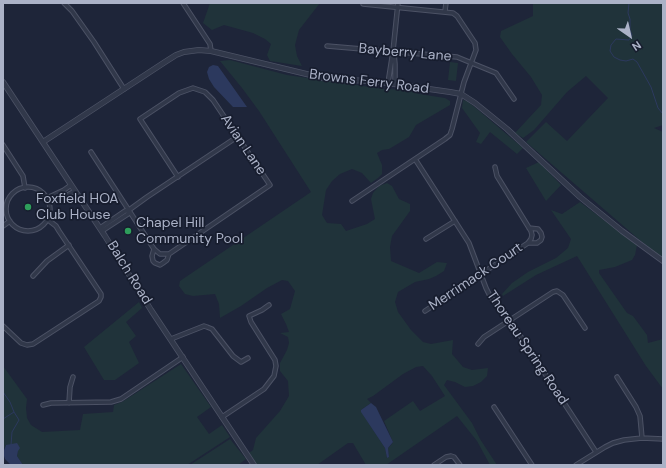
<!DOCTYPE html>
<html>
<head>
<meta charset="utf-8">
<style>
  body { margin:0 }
  #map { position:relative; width:666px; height:468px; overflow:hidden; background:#1e2539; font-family:"DM Sans",sans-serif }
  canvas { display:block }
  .frame { position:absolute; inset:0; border:4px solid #abb2c7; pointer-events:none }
  .north { position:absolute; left:610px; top:16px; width:40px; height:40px; -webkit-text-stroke:3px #171d2e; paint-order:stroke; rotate:146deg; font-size:11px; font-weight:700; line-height:16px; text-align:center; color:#abb2c7 }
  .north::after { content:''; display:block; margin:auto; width:14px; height:18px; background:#abb2c7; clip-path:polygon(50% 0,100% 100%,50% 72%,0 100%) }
</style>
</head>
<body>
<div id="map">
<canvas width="666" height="468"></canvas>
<div class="frame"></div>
<div class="north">N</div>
</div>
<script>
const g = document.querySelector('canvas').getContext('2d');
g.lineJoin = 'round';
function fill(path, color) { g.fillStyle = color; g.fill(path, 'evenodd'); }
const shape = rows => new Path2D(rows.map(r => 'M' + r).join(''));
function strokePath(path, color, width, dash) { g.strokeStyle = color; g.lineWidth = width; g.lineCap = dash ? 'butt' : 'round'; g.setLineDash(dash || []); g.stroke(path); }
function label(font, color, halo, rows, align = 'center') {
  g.font = font + ' "DM Sans",sans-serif'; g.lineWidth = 3.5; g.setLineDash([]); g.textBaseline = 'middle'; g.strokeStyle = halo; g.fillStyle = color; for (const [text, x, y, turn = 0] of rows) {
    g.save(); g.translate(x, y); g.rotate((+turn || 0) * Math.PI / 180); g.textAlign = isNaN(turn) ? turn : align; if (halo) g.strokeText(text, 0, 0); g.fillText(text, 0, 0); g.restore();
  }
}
const green = shape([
  [210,3,320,3,299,30,295,45,297,56,302,66,270,61,267,55,271,44,265,39,253,33,224,25,212,30,203,23],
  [533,3,662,3,663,125,654,128,663,132,663,258,642,242,526,142,546,122,567,141,608,98,586,76,567,92,534,130,523,138,515,133,541,105,542,95,531,77,512,54,500,37,501,31,533,16],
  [230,60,287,75,384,89,410,90,419,94,445,98,450,101,450,105,416,125,409,137,389,149,382,150,377,153,382,165,382,174,378,178,371,183,362,173,352,169,340,174,332,181,326,190,322,215,327,223,341,224,346,231,367,224,375,219,371,199,373,193,379,186,387,183,392,186,399,199,410,204,410,211,392,236,390,247,391,261,419,273,437,262,447,263,444,271,436,276,429,279,415,282,398,292,395,302,398,312,411,330,423,342,431,344,453,340,452,354,463,367,472,370,488,368,487,376,481,382,473,386,465,387,455,382,447,380,444,385,472,423,480,439,497,465,490,465,477,441,457,416,386,465,366,465,353,443,348,443,317,465,257,465,249,453,253,450,256,438,280,411,289,396,288,381,280,371,280,363,287,350,289,343,288,337,280,333,289,332,286,324,281,314,290,309,295,291,288,281,282,280,267,288,241,306,220,318,219,304,215,294,193,296,185,294,179,286,180,281,311,192,259,111,242,88,220,61],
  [423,366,432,376,445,396,420,411,413,401,384,421,393,442,391,445,388,448,389,457,387,458,385,448,364,416,361,410,371,403,367,399,373,396,403,374,416,367],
  [450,62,458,63,456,81,448,80],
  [463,100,467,101,477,109,523,148,517,154,490,132,481,144,476,142,480,133,462,108],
  [539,162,561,185,546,201,526,168],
  [580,202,637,245,635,255,632,260,615,267,599,270,599,273,627,313,633,316,647,335,648,343,663,339,663,389,646,366,577,256,536,275,503,296,502,294,512,283,528,272,556,258,568,248,571,239,551,210,562,214],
  [139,302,142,308,126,322,136,336,129,342,139,363,115,380,104,380,84,347],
  [181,364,211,407,197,417,209,434,222,425,230,437,187,465,23,465,17,456,18,451,6,445,3,451,3,366,27,399,26,408,27,418,31,425,42,432,80,430,83,414,113,412,114,405,122,402],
  [230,439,246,459,238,465,190,465]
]);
const water = shape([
  [213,65,218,66,247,107,233,107,214,87,209,79,207,72,209,67],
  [371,403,376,407,393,442,388,448,389,457,387,458,385,448,361,412,361,410],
  [17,443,20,448,18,451,17,456,23,465,11,465,5,459,3,453,6,445]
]);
const stream = shape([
  [629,3,628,13,630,19,630,30,632,35,629,40,616,39,611,45,610,51,614,57,620,60,626,61,633,59,637,62,651,87,658,108,663,114],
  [3,392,10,402,14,412,3,419],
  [11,445,12,432,19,420,14,412]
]);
const minor = shape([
  [64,3,72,11,94,42,124,89],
  [183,3,210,44,211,51],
  [445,11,446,3],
  [327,46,457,57,496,73,514,99],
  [394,53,395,64,395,84],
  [388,83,393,51,398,3],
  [3,145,23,176,25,188],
  [91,152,154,249,160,254,169,254,270,185,213,100,205,92,193,88,179,93,140,119,178,177],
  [415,159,469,243,486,288,490,296,510,320,596,452],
  '6 209a22 22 0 1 1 44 0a22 22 0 1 1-44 0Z',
  [47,198,64,190,71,185],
  [352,201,445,139,450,135,452,129,464,82,476,50,475,43,457,16,453,13,363,4],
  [49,203,64,197,75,191],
  [3,226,10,221],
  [100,228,125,211,129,210],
  [102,231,128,214,129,210,147,197,237,137],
  [426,239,455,221],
  [528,243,537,243,541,240,542,237,541,233,538,229,529,228],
  [154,249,152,256,153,261,155,263,160,265,163,263,167,260,169,254],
  [33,276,47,261,69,245],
  [425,311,528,243,531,239,532,235,531,231,497,176,495,167],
  [3,326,21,343,27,345,33,344,99,301,101,297,101,294,59,231,56,226,47,219],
  [171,339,204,326,207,327,212,329,233,356,241,362,248,358],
  [478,344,484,337,553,292,557,291,563,295,585,328],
  [617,377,636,407,640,416,642,438],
  [69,403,70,387,73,377],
  [43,405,51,403,111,402,121,399,183,357],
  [494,407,532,465],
  [222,417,264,389,274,376,276,366,275,360,251,322,249,316,262,310,269,305],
  [434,465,446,457,451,456,454,457,460,465],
  [576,465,605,447,613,443,624,440,642,438,663,439]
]);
const tertiary = shape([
  [3,82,105,236,151,310,254,465],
  [43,142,165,62,176,55,184,52,199,50,211,51,323,78,380,82,450,92,461,94,475,103,507,129,580,197,622,231,663,261]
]);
const markers = [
  [28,207,4,"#2e9e5b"],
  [128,231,4,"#2e9e5b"]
];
const streetNames = [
  ["Bayberry Lane",405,53,5],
  ["Browns Ferry Road",369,82,7],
  ["Avian Lane",243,145,56],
  ["Balch Road",129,273,58],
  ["Merrimack Court",476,277,-34],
  ["Thoreau Spring Road",527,348,56]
];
const poiNames = [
  ["Foxfield HOA",36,199],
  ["Club House",36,215],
  ["Chapel Hill",136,223],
  ["Community Pool",136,239]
];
fill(green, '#20333a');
fill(water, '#2c395e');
strokePath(stream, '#2c395e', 1);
strokePath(minor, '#4c5265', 5.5);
strokePath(tertiary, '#4c5265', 6);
strokePath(minor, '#31384a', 3.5);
strokePath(tertiary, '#31384a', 4.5);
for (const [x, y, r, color] of markers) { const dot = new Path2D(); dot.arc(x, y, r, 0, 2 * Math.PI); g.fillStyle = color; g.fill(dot); strokePath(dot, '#171d2e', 1.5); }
label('14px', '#abb2c7', '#171d2e', streetNames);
label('14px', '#abb2c7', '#171d2e', poiNames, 'left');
</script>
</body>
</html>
